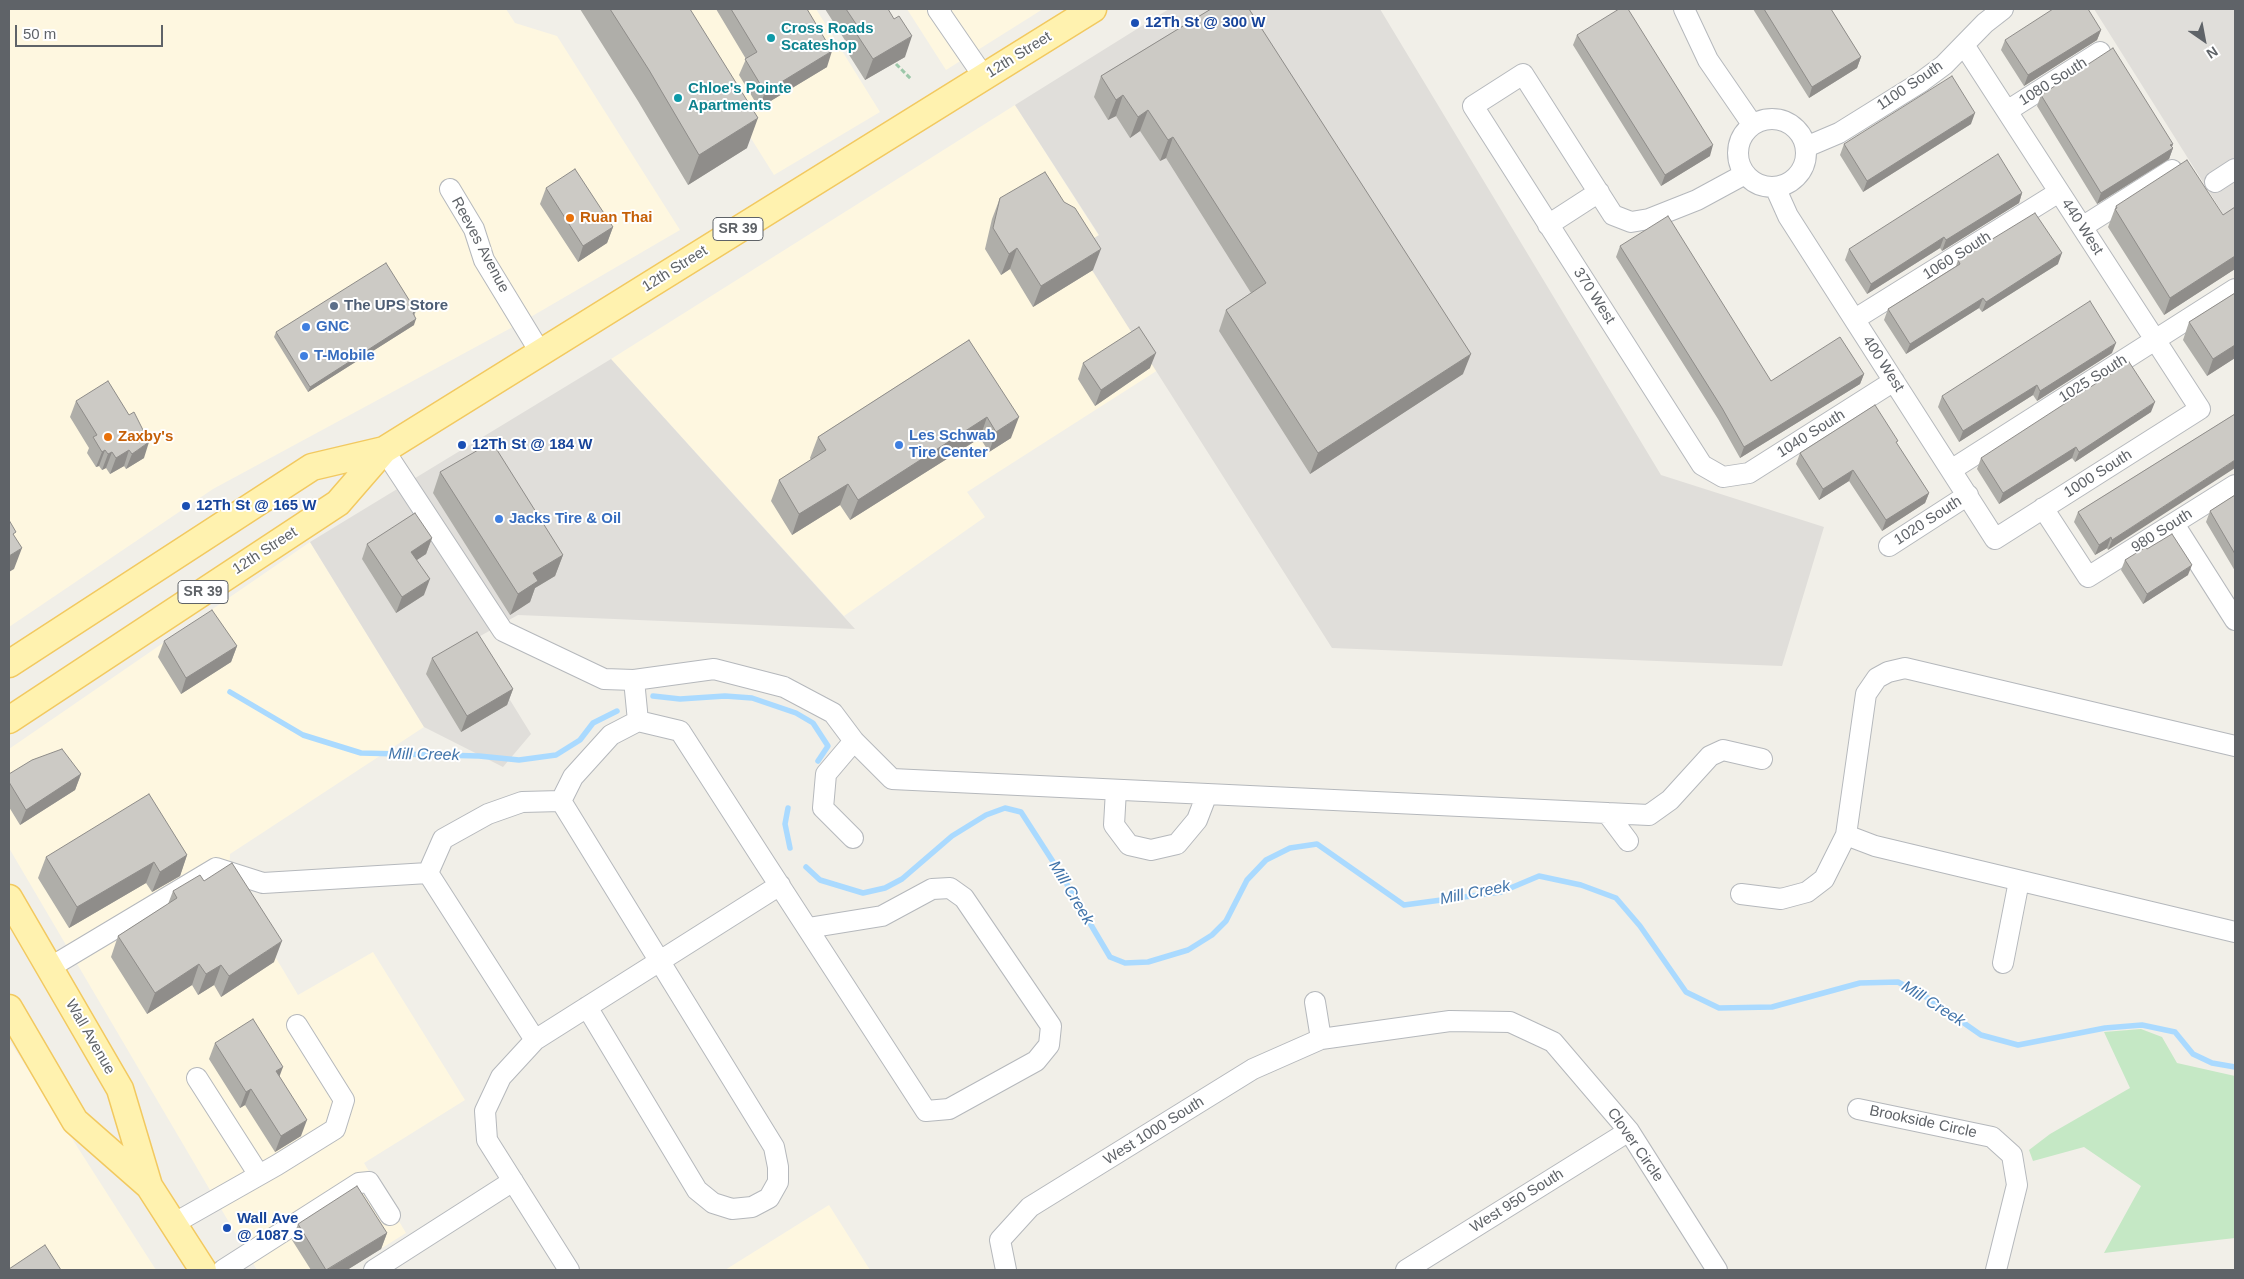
<!DOCTYPE html>
<html>
<head>
<meta charset="utf-8">
<style>
  body { margin:0 }
  #map { position:relative; width:2244px; height:1279px; overflow:hidden; background:#f1efe8; font-family:Helvetica,sans-serif }
  canvas { display:block }
  .frame { position:absolute; inset:0; border:10px solid #5f6368; pointer-events:none }
  .north { position:absolute; left:2179px; top:15px; width:50px; height:50px; -webkit-text-stroke:4px #fff; paint-order:stroke; rotate:147deg; font-size:14px; font-weight:700; line-height:20px; text-align:center; color:#5f6368 }
  .north::after { content:''; display:block; margin:auto; width:18px; height:22px; background:#5f6368; clip-path:polygon(50% 0,100% 100%,50% 72%,0 100%) }
  .scale { position:absolute; left:15px; top:25px; width:148px; height:22px; box-sizing:border-box; border:2px solid #5f6368; border-top:0; padding-left:6px; font-size:15px; line-height:18px; white-space:nowrap; color:#5f6368; -webkit-text-stroke:4px #fff; paint-order:stroke }
</style>
</head>
<body>
<div id="map">
<canvas width="2244" height="1279"></canvas>
<div class="frame"></div>
<div class="north">N</div>
<div class="scale">50 m</div>
</div>
<script>
const g = document.querySelector('canvas').getContext('2d');
g.lineJoin = 'round';
function fill(path, color) { g.fillStyle = color; g.fill(path, 'evenodd'); }
const shape = rows => new Path2D(rows.map(r => 'M' + r).join(''));
function strokePath(path, color, width, dash) { g.strokeStyle = color; g.lineWidth = width; g.lineCap = dash ? 'butt' : 'round'; g.setLineDash(dash || []); g.stroke(path); }
function label(font, color, halo, rows, align = 'center') {
  g.font = font + ' Helvetica,sans-serif'; g.lineWidth = 4; g.setLineDash([]); g.textBaseline = 'middle'; g.strokeStyle = halo; g.fillStyle = color; for (const [text, x, y, turn = 0] of rows) {
    g.save(); g.translate(x, y); g.rotate((+turn || 0) * Math.PI / 180); g.textAlign = isNaN(turn) ? turn : align; if (halo) g.strokeText(text, 0, 0); g.fillText(text, 0, 0); g.restore();
  }
}
const commercial = shape([
  [9,9,506,9,515,23,557,36,680,230,522,322,213,489,9,627],
  [670,9,816,9,880,112,774,175],
  [907,9,1043,9,946,70],
  [1015,105,1099,236,1078,248,1158,370,967,492,985,517,844,616,611,359],
  [310,542,424,727,230,854,229,879,298,995,373,952,465,1100,364,1163,406,1233,347,1270,257,1270,9,848,9,749],
  [9,1040,156,1270,9,1270],
  [829,1205,870,1270,725,1270]
]);
const industrial = shape([
  [1169,9,1380,9,1661,475,1824,527,1782,666,1332,648,1078,248,1099,235,1015,105],
  [2094,9,2235,9,2235,233],
  [611,359,855,629,518,615,473,640,531,734,503,767,424,727,310,542]
]);
const green = shape([
  [2141,1029,2162,1037,2177,1063,2235,1076,2235,1238,2104,1253,2141,1186,2084,1147,2033,1161,2029,1150,2050,1134,2130,1088,2104,1032]
]);
const stream = shape([
  [230,692,303,735,361,753,479,756,519,760,556,755,580,740,593,723,617,711],
  [653,696,680,699,725,696,752,698,796,713,813,723,828,746,818,761],
  [788,808,785,824,790,848],
  [806,867,820,880,863,893,885,888,902,879,952,836,986,815,1005,808,1021,812,1059,871,1110,957,1125,963,1148,962,1188,950,1212,935,1226,921,1247,880,1266,860,1290,848,1317,844,1404,905,1501,892,1539,876,1581,885,1616,898,1640,926,1686,992,1719,1008,1772,1007,1860,983,1898,982,1928,998,1981,1035,2018,1045,2105,1028,2142,1025,2175,1032,2193,1054,2212,1063,2235,1067]
]);
const path = shape([
  [896,64,911,79]
]);
const minor = shape([
  [941,9,938,10,984,77],
  [1684,9,1708,60,1752,124],
  [2007,111,2100,52],
  '1738 153a34 34 0 1 1 68 0a34 34 0 1 1-68 0Z',
  [1806,147,1839,133,1921,82,1944,65,1985,23,2003,9],
  [1745,174,1697,200,1649,219,1631,222,1613,215,1523,74,1473,106,1702,465,1723,477,1749,473,1894,381],
  [2215,182,2235,169],
  [1775,187,1788,216,1995,539,2200,409,1964,45],
  [450,189,474,229,484,260,540,352],
  [1548,225,1599,192],
  [2082,227,2172,170],
  [1855,319,2059,192],
  [384,450,503,631,604,679,634,680,638,721],
  [1951,470,2235,289],
  [2043,508,2088,577,2235,485],
  [2174,524,2235,620],
  [1889,546,1968,495],
  [634,680,714,669,784,687,833,713,854,741,892,779,1649,815,1670,800,1710,756,1723,750,1762,759],
  [1116,790,1114,825,1129,845,1151,850,1177,844,1197,820,1207,794],
  [1607,813,1628,841],
  [1846,835,1866,694,1877,678,1888,672,1905,668,2235,746],
  [853,838,823,808,826,774,854,741],
  [428,873,535,1040],
  [1741,894,1781,899,1807,892,1824,879,1846,835,1875,846,2235,932],
  [2003,963,2019,881],
  [49,968,216,868,263,883,428,873,443,839,488,814,522,802,561,801],
  [1315,1002,1321,1039],
  [587,1007,697,1190,713,1203,732,1209,752,1207,769,1198,778,1182,778,1167,774,1147,561,801,573,777,611,735,638,721,680,731,765,863,926,1111,949,1109,1036,1061,1049,1045,1051,1026,964,898,950,888,932,889,882,916,808,928],
  [197,1078,259,1175],
  [1858,1109,1992,1137,2012,1155,2017,1185,1996,1270],
  [173,1224,277,1165,335,1129,344,1100,297,1025],
  [223,1270,359,1183,369,1182,390,1215],
  [374,1270,513,1181],
  [569,1270,487,1140,485,1111,501,1077,535,1040,780,885],
  [1006,1270,1000,1240,1030,1207,1253,1069,1321,1039,1450,1021,1510,1022,1553,1042,1629,1131,1717,1270],
  [1406,1270,1629,1131]
]);
const major = shape([
  [9,664,312,467,384,450],
  [9,720,338,503,384,450,1093,9],
  [9,898,120,1089,149,1186],
  [9,1008,75,1121,149,1186,203,1270]
]);
const wall = shape([
  [580,9,690,9,747,148,688,185,638,101],
  [716,9,807,9,827,67,759,108,739,75,746,59],
  [825,9,888,9,905,57,865,80,846,50,848,45],
  [1211,9,1463,374,1310,474,1219,331,1226,310,1251,293,1166,158,1160,161,1140,131,1130,138,1116,116,1108,120,1094,97,1101,76],
  [1753,9,1831,9,1861,57,1857,68,1809,98],
  [2101,30,2097,40,2024,86,2001,50,2005,40],
  [1577,35,1710,156,1661,186,1573,45],
  [2041,95,2173,144,2172,147,2173,148,2169,159,2097,204,2037,106],
  [1971,124,1863,192,1840,155,1844,144],
  [546,188,613,227,607,243,578,262,540,204],
  [2022,193,2019,203,1942,251,1940,248,1867,294,1845,260,1849,249],
  [1000,198,1093,270,1033,307,1010,269,1001,275,985,249,992,219],
  [2116,206,2223,215,2235,207,2235,269,2164,315,2108,227],
  [1620,246,1771,381,1864,374,1860,384,1740,458,1718,419,1616,257],
  [1958,260,2058,264,1982,312,1979,308,1906,354,1884,320,1888,309,1956,266],
  [2235,293,2235,358,2207,376,2183,340,2189,322],
  [416,311,414,316,414,325,308,392,274,337,276,332],
  [969,340,1011,438,989,452,980,438,850,520,840,505,792,535,771,501,779,480,811,460,810,458,818,437],
  [2112,353,2037,401,2033,395,1959,442,1938,407,1942,396],
  [1083,363,1150,368,1095,406,1078,379],
  [76,401,144,458,126,469,124,466,110,474,106,468,102,470,99,466,96,467,87,453,89,448,70,417],
  [2151,412,2075,462,2072,458,1999,504,1977,469,1981,458],
  [2235,414,2108,550,2107,548,2095,555,2074,522,2078,512],
  [1897,444,1929,493,1925,503,1882,531,1849,481,1819,500,1796,464,1800,453],
  [440,472,563,555,555,576,535,588,530,602,510,615,433,493],
  [2235,495,2235,571,2206,522,2210,511],
  [432,538,426,554,416,560,424,595,396,613,362,559,367,544],
  [2147,549,2188,575,2143,604,2121,570,2125,560],
  [164,641,237,646,231,662,181,694,158,657],
  [432,658,513,689,507,705,461,732,426,674],
  [9,774,81,774,75,790,20,825,9,807],
  [187,855,180,876,152,892,146,883,69,928,38,878,46,857],
  [204,881,274,962,221,997,214,985,198,995,192,985,147,1014,111,957,118,936,168,904,173,891],
  [215,1043,279,1076,301,1136,275,1152,245,1105,240,1108,209,1059],
  [298,1224,387,1233,381,1249,347,1270,311,1270,292,1240]
]);
const shadedWall = shape([
  [2101,30,2097,40,2024,86,2028,75],
  [912,36,905,57,865,80,873,59],
  [832,51,827,67,759,108,765,92],
  [1861,57,1857,68,1809,98,1812,87],
  [1123,95,1116,116,1108,120,1116,100],
  [1148,110,1140,131,1130,138,1138,117],
  [1975,113,1971,124,1863,192,1867,181],
  [758,118,747,148,688,185,699,155],
  [1173,137,1166,158,1160,161,1168,140],
  [2173,144,2170,150,2173,148,2169,159,2097,204,2101,193],
  [1713,145,1710,156,1661,186,1665,175],
  [2022,193,2019,203,1942,251,1946,240],
  [613,227,607,243,578,262,583,246],
  [1944,237,1940,248,1867,294,1871,284],
  [1017,248,1010,269,1001,275,1009,254],
  [1101,249,1093,270,1033,307,1041,286],
  [2062,253,2058,264,1982,312,1986,302],
  [2235,256,2235,269,2164,315,2170,298],
  [1983,298,1979,308,1906,354,1910,344],
  [416,319,414,325,308,392,310,387],
  [2116,343,2112,353,2037,401,2040,391],
  [2235,345,2235,358,2207,376,2213,359],
  [1156,353,1150,368,1095,406,1101,390],
  [1471,354,1463,374,1310,474,1318,453],
  [1864,374,1860,384,1740,458,1744,447],
  [2037,385,2033,395,1959,442,1963,431],
  [2155,402,2151,412,2075,462,2079,452],
  [987,417,980,438,850,520,858,500],
  [1019,417,1011,438,989,452,996,432],
  [149,442,144,458,126,469,132,454],
  [2076,447,2072,458,1999,504,2003,493],
  [105,450,99,466,96,467,102,452],
  [129,450,124,466,110,474,116,458],
  [112,452,106,468,102,470,108,454],
  [2235,460,2235,468,2108,550,2112,540],
  [1853,470,1849,481,1819,500,1823,489],
  [848,484,840,505,792,535,799,514],
  [1929,493,1925,503,1882,531,1886,520],
  [2111,537,2107,548,2095,555,2099,545],
  [432,538,426,554,405,568,411,552],
  [22,548,14,569,9,572,9,556],
  [563,555,555,576,535,588,530,602,510,615,518,594,533,573],
  [2192,565,2188,575,2143,604,2147,594],
  [430,579,424,595,396,613,402,597],
  [237,646,231,662,181,694,186,678],
  [513,689,507,705,461,732,467,716],
  [81,774,75,790,20,825,26,810],
  [187,855,180,876,152,892,160,872],
  [154,862,146,883,69,928,77,907],
  [282,941,274,962,221,997,229,976],
  [199,964,192,985,147,1014,155,993],
  [221,965,214,985,198,995,206,974],
  [283,1067,277,1083,276,1071],
  [251,1089,245,1105,240,1108,246,1092],
  [307,1120,301,1136,275,1152,281,1136],
  [387,1233,381,1249,347,1270,327,1270]
]);
const building = shape([
  [610,9,690,9,758,118,699,155,649,70,610,9],
  [731,9,807,9,832,51,765,92,745,59,757,52,731,9],
  [846,9,888,9,894,19,899,16,912,36,873,59,854,30,858,27,846,9],
  [1211,9,1249,9,1471,354,1318,453,1226,310,1266,283,1173,137,1168,140,1148,110,1138,117,1123,95,1116,100,1101,76,1211,9],
  [1619,9,1628,9,1713,145,1665,175,1577,35,1619,9],
  [1764,9,1831,9,1861,57,1812,87,1764,9],
  [2053,9,2088,9,2101,30,2028,75,2005,40,2053,9],
  [2113,48,2173,144,2170,145,2173,148,2101,193,2041,95,2113,48],
  [1952,76,1975,113,1867,181,1844,144,1952,76],
  [1998,154,2022,193,1946,240,1944,237,1871,284,1849,249,1998,154],
  [2187,160,2223,215,2235,207,2235,256,2170,298,2115,209,2117,208,2116,206,2187,160],
  [575,169,613,227,583,246,546,188,575,169],
  [1045,172,1064,202,1075,208,1101,249,1041,286,1017,248,1009,254,993,228,1000,198,1045,172],
  [2035,213,2062,253,1986,302,1983,298,1910,344,1888,309,1960,264,1958,260,2035,213],
  [1668,216,1771,381,1840,337,1864,374,1744,447,1722,408,1620,246,1668,216],
  [386,263,416,311,413,313,416,319,310,387,276,332,386,263],
  [2235,293,2235,345,2213,359,2189,322,2235,293],
  [2090,301,2116,343,2040,391,2037,385,1963,431,1942,396,2090,301],
  [1139,327,1156,353,1101,390,1083,363,1139,327],
  [969,340,1019,417,996,432,987,417,858,500,848,484,799,514,779,480,826,450,818,437,969,340],
  [2129,362,2155,402,2079,452,2076,447,2003,493,1981,458,2129,362],
  [108,381,129,415,134,412,149,442,132,454,129,450,116,458,112,452,108,454,105,450,102,452,93,437,97,435,76,401,108,381],
  [1875,405,1898,441,1896,442,1929,493,1886,520,1853,470,1823,489,1800,453,1875,405],
  [2235,414,2235,460,2112,540,2111,537,2099,545,2078,512,2235,414],
  [492,442,563,555,533,573,538,581,518,594,440,472,492,442],
  [2235,495,2235,554,2210,511,2235,495],
  [415,513,432,538,411,552,430,579,402,597,367,544,415,513],
  [9,520,16,532,13,534,22,548,9,556,9,520],
  [2172,534,2192,565,2147,594,2125,560,2146,547,2147,549,2172,534],
  [212,610,237,646,186,678,164,641,212,610],
  [477,632,513,689,467,716,432,658,477,632],
  [62,749,81,774,26,810,9,782,9,774,32,760,62,749],
  [149,794,187,855,160,872,154,862,77,907,46,857,149,794],
  [232,863,282,941,229,976,221,965,206,974,199,964,155,993,118,936,177,898,173,891,200,875,204,881,232,863],
  [253,1019,283,1067,276,1071,307,1120,281,1136,251,1089,246,1092,215,1043,253,1019],
  [357,1186,387,1233,326,1270,298,1224,357,1186],
  [45,1245,61,1270,9,1270,9,1269,45,1245]
]);
const markers = [
  [1135,23,5,"#1a4fb4"],
  [771,38,5,"#0f9aa8"],
  [678,98,5,"#0f9aa8"],
  [570,218,5,"#e8710a"],
  [334,306,5,"#5c6f8a"],
  [306,327,5,"#3f7fe0"],
  [304,356,5,"#3f7fe0"],
  [108,437,5,"#e8710a"],
  [462,445,5,"#1a4fb4"],
  [899,445,5,"#3f7fe0"],
  [186,506,5,"#1a4fb4"],
  [499,519,5,"#3f7fe0"],
  [227,1228,5,"#1a4fb4"]
];
const shields = [
  [738,229,50],
  [203,592,50]
];
const shieldNames = [
  ["SR 39",738,229],
  ["SR 39",203,592]
];
const transitNames = [
  ["12Th St @ 300 W",1145,23],
  ["12Th St @ 184 W",472,445],
  ["12Th St @ 165 W",196,506],
  ["Wall Ave",237,1219],
  ["@ 1087 S",237,1236]
];
const cultureNames = [
  ["Cross Roads",781,29],
  ["Scateshop",781,46],
  ["Chloe's Pointe",688,89],
  ["Apartments",688,106]
];
const streetNames = [
  ["12th Street",1019,55,-32],
  ["1080 South",2053,82,-32],
  ["1100 South",1910,86,-34],
  ["440 West",2082,227,57],
  ["Reeves Avenue",480,245,62],
  ["1060 South",1957,256,-32],
  ["12th Street",675,269,-32],
  ["370 West",1594,296,57],
  ["400 West",1883,364,57],
  ["1025 South",2093,379,-32],
  ["1040 South",1811,434,-32],
  ["1000 South",2098,474,-32],
  ["1020 South",1928,521,-33],
  ["980 South",2162,531,-32],
  ["12th Street",265,551,-33],
  ["Wall Avenue",90,1037,60],
  ["Brookside Circle",1923,1122,12],
  ["West 1000 South",1154,1131,-32],
  ["Clover Circle",1635,1145,55],
  ["West 950 South",1517,1201,-32]
];
const foodNames = [
  ["Ruan Thai",580,218],
  ["Zaxby's",118,437]
];
const serviceNames = [
  ["The UPS Store",344,306]
];
const shopNames = [
  ["GNC",316,327],
  ["T-Mobile",314,356],
  ["Les Schwab",909,436],
  ["Tire Center",909,453],
  ["Jacks Tire & Oil",509,519]
];
const waterNames = [
  ["Mill Creek",424,755,1],
  ["Mill Creek",1071,893,59],
  ["Mill Creek",1475,893,-11],
  ["Mill Creek",1933,1004,32]
];
fill(commercial, '#fef7e0');
fill(industrial, '#e0deda');
fill(green, '#c5e8c5');
strokePath(stream, '#aadaff', 5.5);
strokePath(minor, '#b5b8bc', 22);
strokePath(major, '#f2c960', 29);
strokePath(path, '#9cc7a9', 3, [5, 2.5]);
strokePath(minor, '#fff', 20);
strokePath(major, '#fff2af', 26);
fill(wall, '#afaea9');
fill(shadedWall, '#8f8d8a');
fill(building, '#cccac5');
strokePath(building, '#8f8d8a', 1);
for (const [x, y, r, color] of markers) { const dot = new Path2D(); dot.arc(x, y, r, 0, 2 * Math.PI); g.fillStyle = color; g.fill(dot); strokePath(dot, '#fff', 2); }
for (const [x, y, w] of shields) { const box = new Path2D(); box.roundRect(x - w / 2, y - 11.5, w, 23, 4); g.fillStyle = '#fff'; g.fill(box); strokePath(box, '#5f6368', 1); }
label('bold 14px', '#5f6368', null, shieldNames);
label('bold 15px', '#164399', '#fff', transitNames, 'left');
label('bold 15px', '#0d838f', '#fff', cultureNames, 'left');
label('15px', '#5f6368', '#fff', streetNames);
label('bold 15px', '#c56008', '#fff', foodNames, 'left');
label('bold 15px', '#4e5e75', '#fff', serviceNames, 'left');
label('bold 15px', '#366cbe', '#fff', shopNames, 'left');
label('italic 16px', '#4174aa', '#fff', waterNames);
</script>
</body>
</html>
